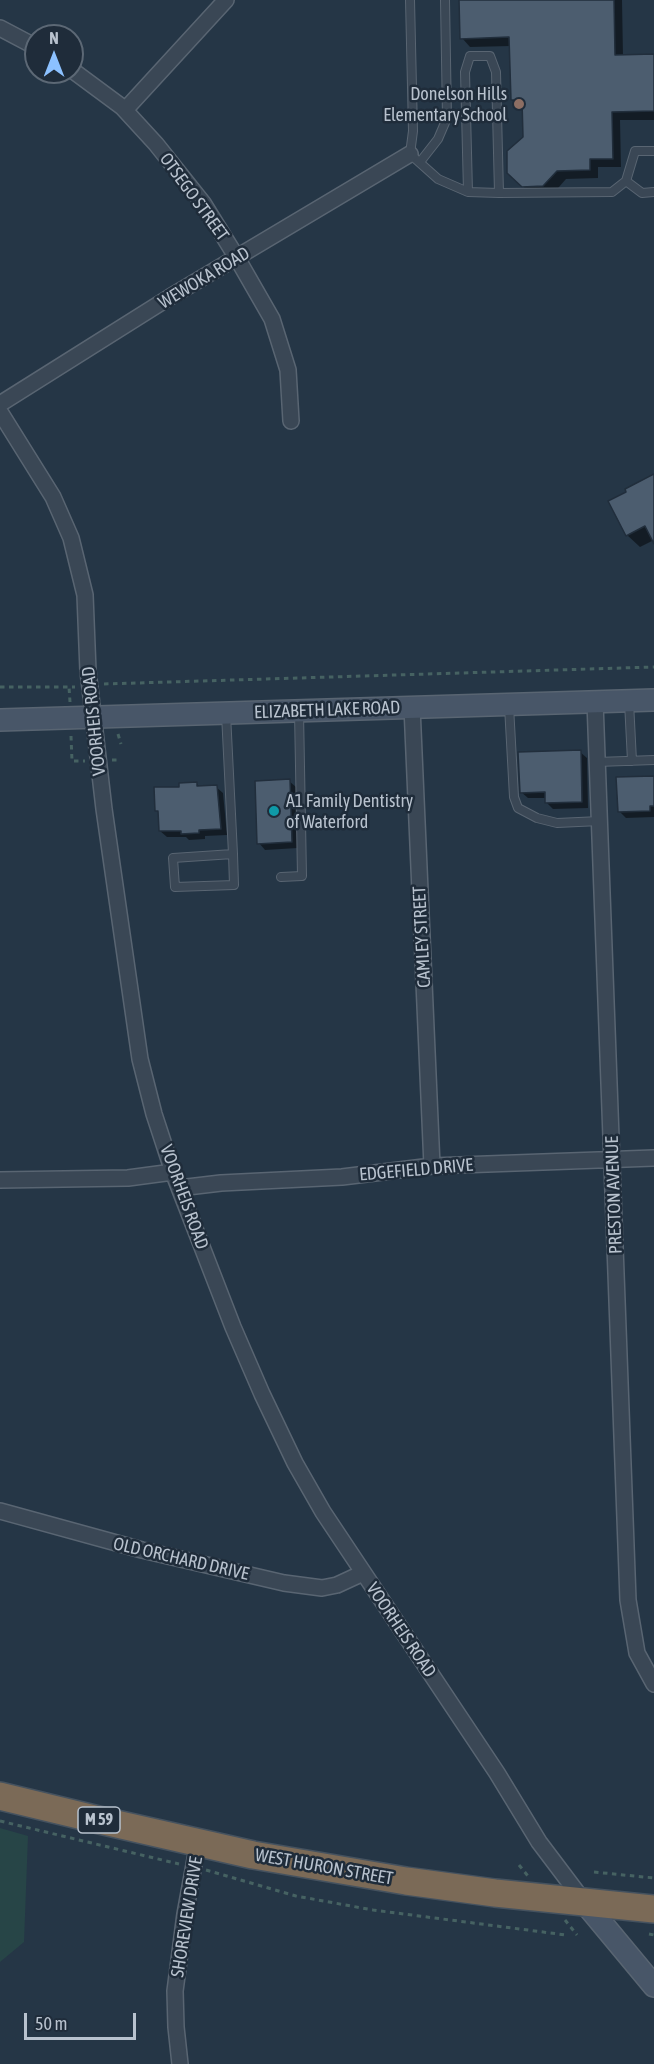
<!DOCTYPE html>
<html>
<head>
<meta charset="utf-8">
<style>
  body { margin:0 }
  #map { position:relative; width:654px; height:2064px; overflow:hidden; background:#253646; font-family:"Asap Condensed",sans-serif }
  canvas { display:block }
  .north { position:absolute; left:24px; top:24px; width:60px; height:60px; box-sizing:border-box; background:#1f2c3a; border:2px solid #5c6875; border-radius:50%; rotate:0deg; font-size:16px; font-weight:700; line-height:24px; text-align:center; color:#b8c2ce }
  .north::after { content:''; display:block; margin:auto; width:21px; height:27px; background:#8cc1ff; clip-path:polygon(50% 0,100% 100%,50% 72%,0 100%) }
  .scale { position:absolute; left:24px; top:2013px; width:112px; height:27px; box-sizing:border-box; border:3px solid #b8c2ce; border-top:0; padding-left:8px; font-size:18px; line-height:21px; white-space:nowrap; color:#b8c2ce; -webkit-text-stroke:4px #1f2c3a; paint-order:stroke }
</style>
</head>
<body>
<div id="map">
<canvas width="654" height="2064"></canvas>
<div class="north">N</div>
<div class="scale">50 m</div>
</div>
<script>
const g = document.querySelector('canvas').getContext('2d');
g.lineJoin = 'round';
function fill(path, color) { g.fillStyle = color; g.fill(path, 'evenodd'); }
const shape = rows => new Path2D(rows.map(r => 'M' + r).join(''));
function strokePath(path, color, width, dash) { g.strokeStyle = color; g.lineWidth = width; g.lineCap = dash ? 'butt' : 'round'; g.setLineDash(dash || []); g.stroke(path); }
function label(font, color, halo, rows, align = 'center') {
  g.font = font + ' "Asap Condensed",sans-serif'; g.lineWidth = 5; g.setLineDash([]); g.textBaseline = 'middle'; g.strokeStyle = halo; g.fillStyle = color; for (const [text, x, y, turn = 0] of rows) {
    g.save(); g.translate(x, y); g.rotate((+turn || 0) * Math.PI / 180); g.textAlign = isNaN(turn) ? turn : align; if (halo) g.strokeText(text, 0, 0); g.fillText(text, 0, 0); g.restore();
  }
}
const green = shape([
  [0,1828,28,1836,24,1942,0,1962]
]);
const shadow = shape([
  [461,0,622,0,623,56,654,55,654,120,620,120,621,167,598,167,598,178,566,179,552,195,532,195,518,182,524,137,523,108,521,108,512,100,511,46,470,47,462,38],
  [654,476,654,540,640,547,627,535],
  [580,752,587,758,588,808,553,809,546,802,546,798,528,798,521,792],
  [654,777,654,817,626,818,619,811],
  [289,781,296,787,298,848,265,850,259,843],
  [196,783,200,787,216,787,223,793,227,835,205,836,205,839,189,840,186,837,167,837,160,831,160,814,156,810,181,788]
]);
const building = shape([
  [459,0,614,0,615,55,654,54,654,111,612,112,613,159,590,159,590,170,557,171,543,186,522,187,507,173,507,151,523,137,522,100,511,100,509,37,460,39,459,0],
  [654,474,654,544,645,526,626,536,608,501,626,492,625,489,654,474],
  [581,750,582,802,545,803,545,792,520,793,518,752,581,750],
  [654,776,654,806,650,806,650,811,618,812,616,777,654,776],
  [290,779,292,842,257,844,255,781,290,779],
  [197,782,197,786,217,785,221,829,199,830,199,833,181,834,181,831,159,831,158,811,155,811,154,787,179,787,179,783,197,782]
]);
const path = shape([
  [104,684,654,667],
  [0,687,69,687],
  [70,702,69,687,75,687],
  [118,734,121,744],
  [71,736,72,761,85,761],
  [112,760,121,760],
  [0,1821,179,1864],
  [519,1865,528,1876],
  [206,1870,296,1896,373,1910,566,1935],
  [594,1872,654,1878],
  [565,1920,577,1935],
  [649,1934,654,1935]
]);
const lane = shape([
  [410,0,413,131,410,154,438,179,468,192,499,193,612,192,626,181],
  [654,151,635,151,626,181,642,193,654,192],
  [420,162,438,139,447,118,445,0],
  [468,192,465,72,470,56,490,56,496,72,499,193],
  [629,702,632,761],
  [509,706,514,797,518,808,537,818,557,823,600,821],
  [226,714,233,854,234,885,175,887,173,858,233,854],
  [597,762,654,760],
  [281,877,302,876,299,712]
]);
const street = shape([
  [0,28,36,47],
  [72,70,122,107,156,144,203,203,237,258,272,319,288,370,291,421],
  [125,110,226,0],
  [0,404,170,297,410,154],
  [0,412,53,497,71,538,85,595,88,671,104,809,140,1059,154,1114,173,1172,233,1327,262,1394,295,1463,323,1512,497,1773,539,1842,585,1903],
  [595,702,628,1600,637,1653,654,1684],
  [412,707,432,1166],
  [0,1180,128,1178,173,1172],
  [179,1188,221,1183,342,1177,432,1166,654,1158],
  [0,1511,142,1550,284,1583,322,1588,337,1585,363,1573],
  [180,2064,176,2027,175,1991,185,1914,198,1843]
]);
const secondary = shape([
  [0,720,654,700],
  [585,1903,654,1986]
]);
const highway = shape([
  [0,1796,99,1820,253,1855,406,1881,495,1893,654,1909]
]);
const markers = [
  [519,104,6,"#8d6e63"],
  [274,811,6,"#0f9aa8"]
];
const shields = [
  [99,1820,42]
];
const shieldNames = [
  ["M 59",99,1820]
];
const poiNames = [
  ["Donelson Hills",507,94],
  ["Elementary School",507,115],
  ["A1 Family Dentistry",286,801,"left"],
  ["of Waterford",286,822,"left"]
];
const streetNames = [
  ["OTSEGO STREET",194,197,54],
  ["WEWOKA ROAD",204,278,-31],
  ["ELIZABETH LAKE ROAD",327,710,-2],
  ["VOORHEIS ROAD",94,721,-96],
  ["CAMLEY STREET",422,937,-93],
  ["EDGEFIELD DRIVE",416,1170,-5],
  ["PRESTON AVENUE",614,1195,-92],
  ["VOORHEIS ROAD",184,1197,70],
  ["OLD ORCHARD DRIVE",181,1559,13],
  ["VOORHEIS ROAD",401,1630,56],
  ["WEST HURON STREET",324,1867,10],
  ["SHOREVIEW DRIVE",187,1917,-81]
];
fill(green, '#274547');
fill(shadow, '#0007');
fill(building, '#4c5d6f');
strokePath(building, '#212e3c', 1.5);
strokePath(lane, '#596572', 10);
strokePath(street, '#596572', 18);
strokePath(secondary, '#596572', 24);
strokePath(highway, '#45525f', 30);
strokePath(path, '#466262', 3, [4.5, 4.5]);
strokePath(lane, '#3a4755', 8);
strokePath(street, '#3a4755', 15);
strokePath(secondary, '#485668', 21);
strokePath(highway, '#7b6a57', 27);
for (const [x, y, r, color] of markers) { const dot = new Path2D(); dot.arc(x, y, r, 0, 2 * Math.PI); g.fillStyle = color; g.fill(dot); strokePath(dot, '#1f2c3a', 2); }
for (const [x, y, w] of shields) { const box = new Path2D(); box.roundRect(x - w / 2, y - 13, w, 26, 4.5); g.fillStyle = '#1f2c3a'; g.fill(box); strokePath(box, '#b8c2ce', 1.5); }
label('bold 16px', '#b8c2ce', null, shieldNames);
label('18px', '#b8c2ce', '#1f2c3a', poiNames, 'right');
label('18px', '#b8c2ce', '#1f2c3a', streetNames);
</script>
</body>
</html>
